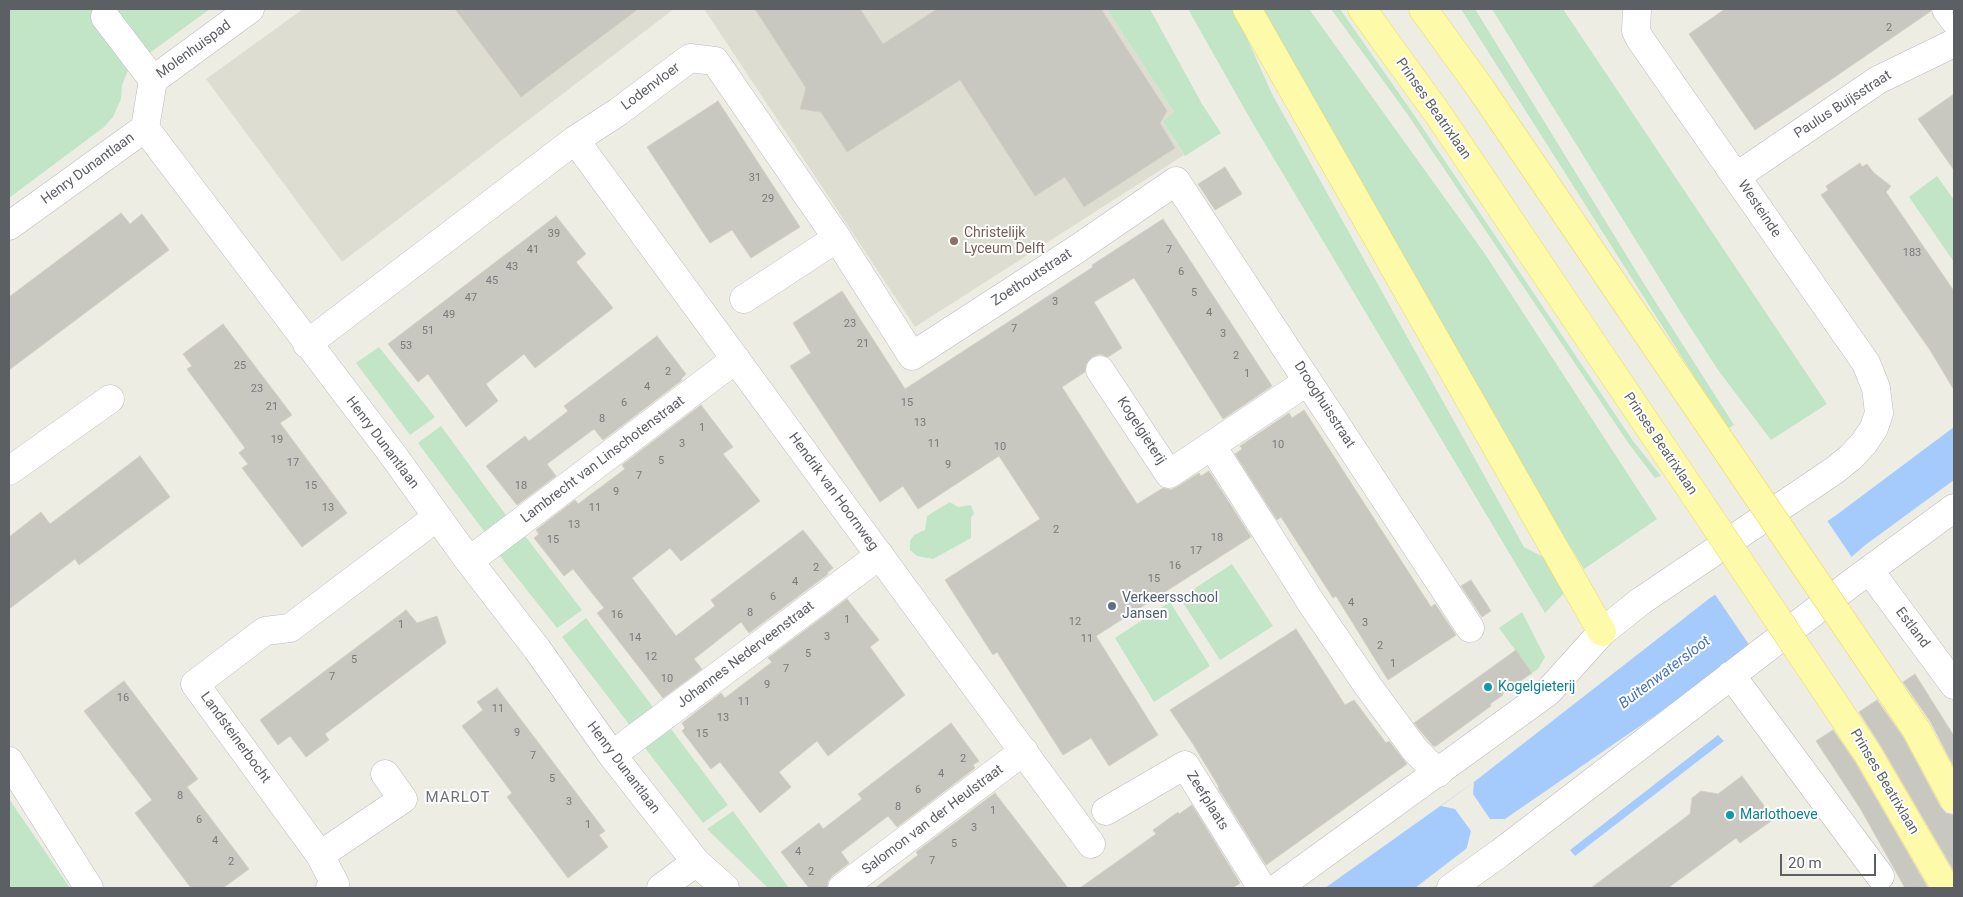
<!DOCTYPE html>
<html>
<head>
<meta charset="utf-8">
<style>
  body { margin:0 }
  #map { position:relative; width:1963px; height:897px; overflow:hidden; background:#eeede4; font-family:Roboto,sans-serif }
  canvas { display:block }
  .frame { position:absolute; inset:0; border:10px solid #5c5f64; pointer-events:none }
  .scale { position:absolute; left:1780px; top:854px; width:96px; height:22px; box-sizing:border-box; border:2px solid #5c5f64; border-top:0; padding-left:6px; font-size:15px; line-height:18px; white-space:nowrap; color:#5c5f64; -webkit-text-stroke:4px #fff; paint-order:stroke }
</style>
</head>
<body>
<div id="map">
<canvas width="1963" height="897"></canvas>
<div class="frame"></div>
<div class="scale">20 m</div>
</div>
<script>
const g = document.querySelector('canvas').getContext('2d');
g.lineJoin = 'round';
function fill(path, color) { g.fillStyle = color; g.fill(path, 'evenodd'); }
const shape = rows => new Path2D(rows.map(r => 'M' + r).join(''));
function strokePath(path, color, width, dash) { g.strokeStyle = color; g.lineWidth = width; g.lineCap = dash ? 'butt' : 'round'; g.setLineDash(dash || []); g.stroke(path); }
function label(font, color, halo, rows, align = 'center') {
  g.font = font + ' Roboto,sans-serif'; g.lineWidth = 4; g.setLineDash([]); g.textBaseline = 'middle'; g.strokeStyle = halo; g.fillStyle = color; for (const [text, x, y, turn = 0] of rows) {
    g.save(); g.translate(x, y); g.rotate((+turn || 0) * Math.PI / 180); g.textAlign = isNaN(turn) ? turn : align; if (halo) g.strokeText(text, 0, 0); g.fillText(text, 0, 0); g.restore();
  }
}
const education = shape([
  [303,9,674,9,342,262,206,79],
  [704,9,1107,9,1174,112,1163,121,1184,155,915,327]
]);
const green = shape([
  [9,9,210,9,129,68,122,85,121,99,113,117,104,127,9,198],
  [1107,9,1150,9,1202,104,1221,133,1185,156,1163,121,1174,112],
  [1188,9,1234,9,1272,94,1524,547,1549,560,1567,590,1545,613,1252,122],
  [1260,9,1309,9,1485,254,1657,519,1584,569,1452,353],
  [1331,9,1340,9,1412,112,1633,441,1661,476,1655,478,1629,444,1408,115],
  [1461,9,1475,9,1646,287,1734,425,1729,428,1699,384],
  [1492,9,1563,9,1827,404,1771,440,1718,370,1683,316],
  [1937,176,1954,200,1954,262,1909,197],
  [379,347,435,417,410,435,356,363],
  [441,426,508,518,486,534,418,443],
  [950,502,958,507,971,505,974,514,971,517,971,538,933,559,917,556,910,550,910,541,914,535,925,530,927,516],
  [525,536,582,610,557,628,499,555],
  [1232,564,1273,626,1220,660,1180,598],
  [1170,602,1210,666,1154,702,1115,638],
  [1522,612,1545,657,1538,669,1532,673,1499,628],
  [586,618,656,711,632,728,562,637],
  [671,729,728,805,703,823,645,748],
  [9,799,70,888,9,888],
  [733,811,789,888,768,888,707,829]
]);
const water = shape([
  [1954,427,1954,480,1864,546,1730,664,1505,819,1415,888,1325,888,1474,782,1710,598,1835,516],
  [1718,735,1724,741,1575,856,1570,850]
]);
const pier = shape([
  [1826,519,1853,559,1752,649,1714,593],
  [1474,782,1473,794,1490,819,1505,819,1466,851,1471,831,1455,809,1441,806]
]);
const building = shape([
  [455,9,638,9,521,97,455,9],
  [755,9,860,9,883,44,937,9,1101,9,1167,111,1160,123,1175,148,1084,207,1065,177,1035,196,960,80,847,152,821,112,800,109,806,88,755,9],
  [1725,9,1931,9,1931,11,1826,83,1755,130,1689,34,1725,9],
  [1954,94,1954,170,1918,119,1954,94],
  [718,101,800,227,751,258,732,230,710,243,647,147,718,101],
  [1860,163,1862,167,1867,164,1874,173,1891,186,1886,192,1954,291,1954,390,1930,350,1821,195,1828,190,1826,186,1860,163],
  [1225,167,1242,194,1215,210,1198,184,1225,167],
  [121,213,130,224,142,214,169,250,9,370,9,297,121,213],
  [556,216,586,254,576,262,613,308,535,368,524,354,486,384,498,401,466,427,428,374,418,382,388,344,556,216],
  [1163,219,1272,386,1223,419,1134,278,1094,302,1122,348,1108,357,1100,354,1092,357,1086,364,1085,372,1062,387,1137,504,1163,488,1170,490,1177,487,1199,473,1201,476,1209,471,1251,537,1096,636,1158,735,1109,766,1091,738,1063,755,997,652,993,655,945,580,1040,519,999,456,918,509,903,486,880,502,790,366,811,353,793,323,842,291,905,389,1093,267,1092,265,1163,219],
  [223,324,292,415,280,423,347,513,302,547,242,468,248,464,239,453,245,448,187,369,192,366,183,354,223,324],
  [657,336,686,374,681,379,682,380,603,440,594,429,547,464,556,476,517,505,486,466,525,436,529,441,568,411,564,406,657,336],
  [701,405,733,447,723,454,760,501,681,561,670,548,632,578,676,636,715,606,711,600,803,530,833,568,827,573,828,574,749,633,741,622,694,659,702,669,663,698,597,613,604,608,573,569,564,576,534,538,539,534,536,530,575,500,578,504,625,469,622,465,701,405],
  [1304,410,1431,607,1435,604,1456,635,1388,680,1336,596,1333,598,1281,517,1277,520,1235,454,1242,449,1240,446,1289,413,1292,418,1304,410],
  [140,456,170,497,79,565,75,559,9,609,9,537,41,512,50,524,140,456],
  [1471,580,1491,611,1482,617,1461,586,1471,580],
  [847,599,879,640,870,647,905,695,828,756,817,741,779,772,791,787,760,813,720,762,711,769,682,731,685,728,682,723,721,693,725,698,772,662,768,658,847,599],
  [406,610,417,623,437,616,446,643,325,734,329,740,306,757,290,736,278,745,260,720,406,610],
  [1296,629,1345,705,1354,700,1386,743,1389,741,1407,764,1266,865,1218,788,1219,787,1193,744,1170,710,1296,629],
  [1516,650,1532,673,1502,694,1503,695,1490,704,1491,706,1436,746,1433,746,1414,723,1516,650],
  [1915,674,1954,736,1954,767,1930,721,1903,682,1915,674],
  [124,681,198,779,187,787,249,869,223,888,191,888,135,813,152,800,84,711,124,681],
  [497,688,605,831,599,835,608,847,568,878,507,797,512,793,462,726,483,710,477,702,497,688],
  [1877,700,1903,737,1940,806,1946,813,1954,815,1954,871,1881,746,1859,712,1877,700],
  [951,723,979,761,973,765,975,768,897,827,888,816,841,852,849,863,832,876,828,881,827,888,809,888,781,852,819,823,823,829,862,799,858,794,951,723],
  [1833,730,1855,762,1928,888,1905,888,1860,808,1816,741,1833,730],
  [1742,776,1774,819,1740,843,1736,838,1668,888,1591,888,1690,814,1692,798,1701,791,1718,794,1742,776],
  [995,793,1068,888,875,888,918,855,916,852,995,793],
  [1192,805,1240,883,1233,888,1080,888,1156,834,1153,830,1178,812,1179,814,1192,805]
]);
const minor = shape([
  [1946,9,1954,20],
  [105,17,153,80],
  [145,128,393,455,469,561,537,649,612,755,696,862,725,888],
  [145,128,153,80,250,9],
  [575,140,1091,844],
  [1737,176,1878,80,1954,43],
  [9,226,145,128],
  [744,299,837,238],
  [307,344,575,140,618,112,690,58,715,61,837,238,912,356,1077,249,1176,181,1470,628],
  [1100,370,1169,474,1308,381],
  [1212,446,1312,604,1368,686,1415,750,1438,773],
  [9,471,110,399],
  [469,561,736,359],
  [1870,571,1954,685],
  [1731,675,1880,876],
  [612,755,880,555],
  [9,761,89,888],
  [1106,811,1185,765,1262,888],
  [320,855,403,799,385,774],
  [330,888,335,884,320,855,195,684,265,631,290,628,437,517],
  [661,888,696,862],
  [842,888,1024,751],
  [1277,888,1548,692,1602,632,1641,601,1835,470,1851,457,1864,443,1874,428,1879,413,1876,388,1866,363,1640,39,1636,31,1637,9],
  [1451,888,1500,853,1853,582,1954,508]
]);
const major = shape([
  [1247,9,1602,632],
  [1362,9,1438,114,1696,497],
  [1423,9,1481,89,1738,467]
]);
const majorBridge = shape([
  [1738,467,1916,729,1954,799],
  [1696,497,1868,754,1946,888]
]);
const markers = [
  [954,241,5,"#8d6e63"],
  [1112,606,5,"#5c6f8a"],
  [1488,687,5,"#0f9aa8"],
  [1730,815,5,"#0f9aa8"]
];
const numberNames = [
  ["2",1889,28],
  ["31",755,178],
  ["29",768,199],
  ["39",554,234],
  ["41",533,250],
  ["7",1169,250],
  ["183",1912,253],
  ["43",512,267],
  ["6",1181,272],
  ["45",492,281],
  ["5",1194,293],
  ["47",471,298],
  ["3",1055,302],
  ["4",1209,313],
  ["49",449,315],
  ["23",850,324],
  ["7",1014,329],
  ["51",428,331],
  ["3",1223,334],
  ["21",863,344],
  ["53",406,346],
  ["2",1236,356],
  ["25",240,366],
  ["2",668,372],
  ["1",1247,374],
  ["4",647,387],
  ["23",257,389],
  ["6",624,403],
  ["15",907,403],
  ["21",272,407],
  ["8",602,419],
  ["13",920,423],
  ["1",702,428],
  ["19",277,440],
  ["3",682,444],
  ["11",934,444],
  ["10",1278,445],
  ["10",1000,447],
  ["5",661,461],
  ["17",293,463],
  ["9",948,465],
  ["7",639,476],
  ["15",311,486],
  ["18",521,486],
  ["9",616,492],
  ["13",328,508],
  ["11",595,508],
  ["13",574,525],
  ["2",1056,530],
  ["18",1217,538],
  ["15",553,540],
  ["17",1196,551],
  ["16",1175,566],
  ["2",816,568],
  ["15",1154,579],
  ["4",795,582],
  ["6",773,597],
  ["4",1351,603],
  ["8",750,613],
  ["16",617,615],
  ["1",847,620],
  ["12",1075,622],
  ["3",1365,623],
  ["1",401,625],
  ["3",827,637],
  ["14",635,638],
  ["11",1087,639],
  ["2",1380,646],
  ["5",808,654],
  ["12",651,657],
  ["5",354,660],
  ["1",1393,664],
  ["7",786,669],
  ["7",332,677],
  ["10",667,679],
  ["9",767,685],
  ["16",123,698],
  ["11",744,702],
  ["11",498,709],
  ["13",723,718],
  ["9",517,733],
  ["15",702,734],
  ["7",533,756],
  ["2",963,759],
  ["4",941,774],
  ["5",552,779],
  ["6",918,790],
  ["8",180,796],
  ["3",569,802],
  ["8",898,807],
  ["1",993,811],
  ["6",199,820],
  ["1",588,825],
  ["3",974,828],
  ["4",215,841],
  ["5",954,844],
  ["4",798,852],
  ["7",932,861],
  ["2",231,862],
  ["2",811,872]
];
const streetNames = [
  ["Molenhuispad",194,50,-36],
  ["Lodenvloer",651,87,-37],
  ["Paulus Buijsstraat",1843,105,-33],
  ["Prinses Beatrixlaan",1433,109,55],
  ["Henry Dunantlaan",88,169,-36],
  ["Westeinde",1759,209,56],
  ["Zoethoutstraat",1032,278,-33],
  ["Drooghuisstraat",1324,405,57],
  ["Kogelgieterij",1141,431,57],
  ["Henry Dunantlaan",382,443,53],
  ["Prinses Beatrixlaan",1660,444,56],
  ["Lambrecht van Linschotenstraat",603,460,-37],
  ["Hendrik van Hoornweg",833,492,54],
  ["Estland",1912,628,53],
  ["Johannes Nederveenstraat",746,655,-37],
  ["Landsteinerbocht",235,738,54],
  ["Henry Dunantlaan",623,768,53],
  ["Prinses Beatrixlaan",1884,782,59],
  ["Zeefplaats",1207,801,58],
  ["Salomon van der Heulstraat",933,820,-37]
];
const educationNames = [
  ["Christelijk",964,233],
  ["Lyceum Delft",964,249]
];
const serviceNames = [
  ["Verkeersschool",1122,598],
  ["Jansen",1122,614]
];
const cultureNames = [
  ["Kogelgieterij",1498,687],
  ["Marlothoeve",1740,815]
];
const waterNames = [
  ["Buitenwatersloot",1665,673,-37]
];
const neighbourhoodNames = [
  ["MARLOT",458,798]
];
fill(education, '#deddd2');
fill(green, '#c1e5c6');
fill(water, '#a5cbfd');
fill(pier, '#eeede4');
fill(building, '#c9c8c0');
strokePath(building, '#d3d0c3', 1);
strokePath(minor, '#b9bbc0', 29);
strokePath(major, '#efd95d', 29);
strokePath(minor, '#fff', 28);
strokePath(major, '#fdfbaa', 28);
strokePath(majorBridge, '#efd95d', 29, []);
strokePath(majorBridge, '#fdfbaa', 28);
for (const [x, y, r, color] of markers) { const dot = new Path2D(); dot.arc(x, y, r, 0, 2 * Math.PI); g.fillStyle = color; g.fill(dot); strokePath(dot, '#fff', 2); }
label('11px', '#77797b', null, numberNames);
label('14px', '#5c5f64', '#fff', streetNames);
label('14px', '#785e54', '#fff', educationNames, 'left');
label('14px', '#4e5e75', '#fff', serviceNames, 'left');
label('14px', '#0d838f', '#fff', cultureNames, 'left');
label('italic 15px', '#4872c1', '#fff', waterNames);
g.letterSpacing = '1px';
label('15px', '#6d7176', '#fff', neighbourhoodNames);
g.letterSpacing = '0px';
</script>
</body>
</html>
